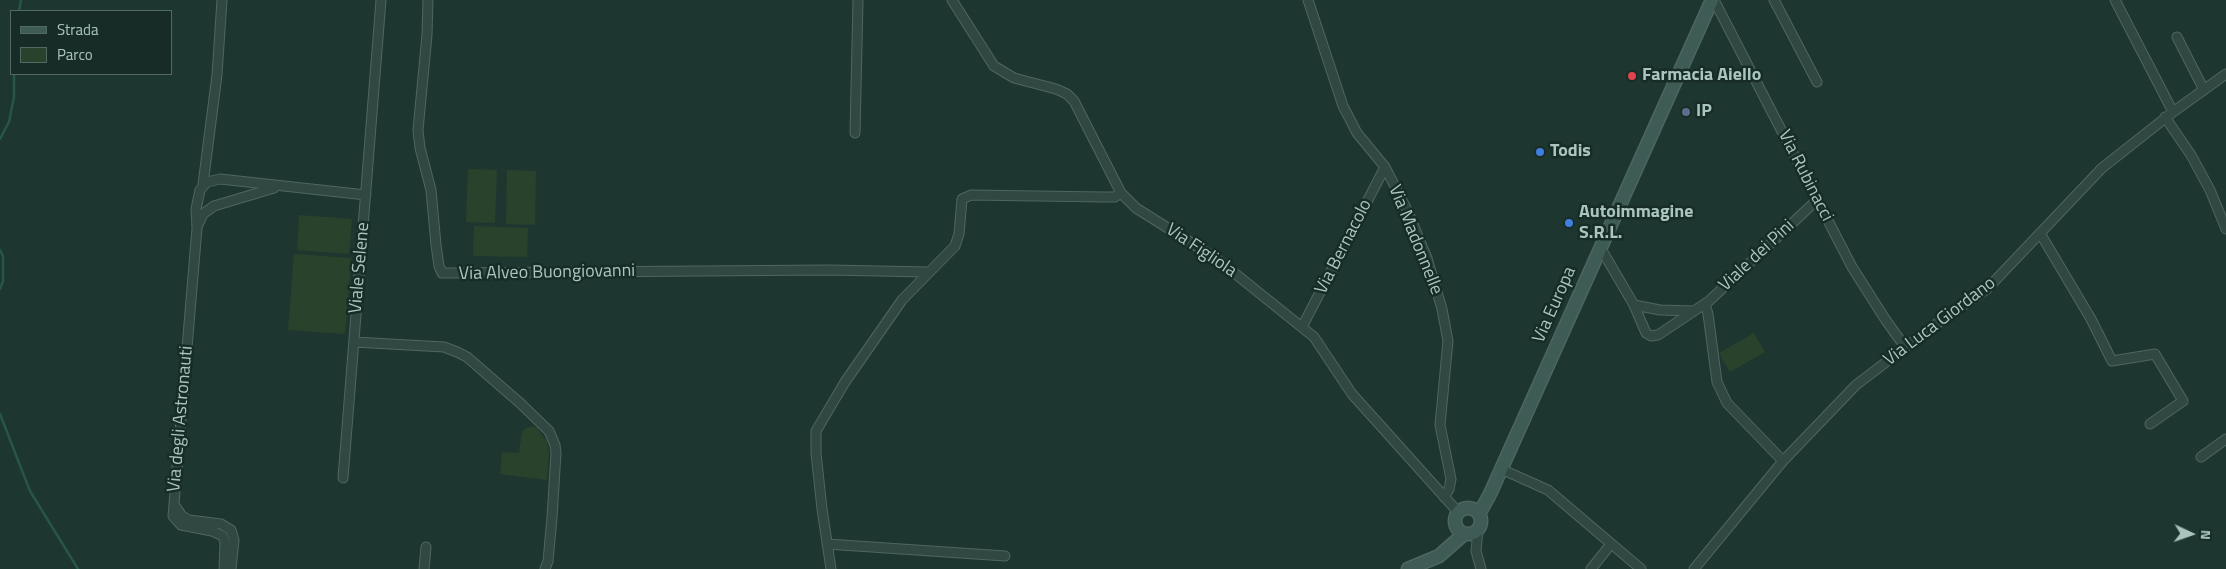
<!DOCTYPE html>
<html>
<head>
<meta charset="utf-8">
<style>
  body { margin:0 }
  #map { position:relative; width:2226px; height:569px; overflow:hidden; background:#1d3730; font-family:"Titillium Web",sans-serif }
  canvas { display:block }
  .legend { position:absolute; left:10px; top:10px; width:162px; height:65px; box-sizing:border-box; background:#172c26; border:1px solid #526963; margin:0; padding:6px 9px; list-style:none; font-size:15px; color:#aac5bf }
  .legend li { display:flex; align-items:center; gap:10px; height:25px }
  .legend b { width:25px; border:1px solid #526963 }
  .north { position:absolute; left:2166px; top:509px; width:50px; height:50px; -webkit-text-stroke:4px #172c26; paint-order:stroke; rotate:93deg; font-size:14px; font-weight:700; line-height:20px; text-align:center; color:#aac5bf }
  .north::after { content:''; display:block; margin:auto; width:18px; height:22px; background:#aac5bf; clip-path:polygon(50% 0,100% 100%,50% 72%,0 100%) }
</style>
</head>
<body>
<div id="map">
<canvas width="2226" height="569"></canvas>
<ul class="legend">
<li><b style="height:6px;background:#3e5b55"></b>Strada</li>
<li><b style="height:14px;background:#29422c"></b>Parco</li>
</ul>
<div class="north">N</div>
</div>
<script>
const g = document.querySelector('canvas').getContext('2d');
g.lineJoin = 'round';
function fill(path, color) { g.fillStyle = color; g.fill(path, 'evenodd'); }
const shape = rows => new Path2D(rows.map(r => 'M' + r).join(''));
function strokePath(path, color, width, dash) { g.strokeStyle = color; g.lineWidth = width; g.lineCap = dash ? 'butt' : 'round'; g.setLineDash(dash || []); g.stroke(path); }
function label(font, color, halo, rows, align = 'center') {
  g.font = font + ' "Titillium Web",sans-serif'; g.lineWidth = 5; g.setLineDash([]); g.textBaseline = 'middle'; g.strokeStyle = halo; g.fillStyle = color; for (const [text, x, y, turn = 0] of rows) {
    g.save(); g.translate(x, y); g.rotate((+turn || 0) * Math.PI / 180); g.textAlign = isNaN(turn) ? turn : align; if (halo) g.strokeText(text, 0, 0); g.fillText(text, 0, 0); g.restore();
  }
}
const green = shape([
  [468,169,497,170,495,223,466,222],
  [507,170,536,171,535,225,506,224],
  [299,215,352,219,349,254,297,250],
  [474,226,528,228,527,257,473,256],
  [294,254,351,258,345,334,288,330],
  [1754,333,1765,352,1730,372,1719,353],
  [533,426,537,428,547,442,549,452,547,480,500,474,502,452,519,453,522,432,526,428]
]);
const stream = shape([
  [19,11,21,0],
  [0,139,9,122,14,97,14,74],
  [0,250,3,256,3,281,0,289],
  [0,414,30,491,78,569]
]);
const street = shape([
  [428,0,427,35,418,130,420,148,431,190,436,245,439,266,442,273,829,270,928,272],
  [952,0,994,66,1014,78,1056,89,1067,94,1074,101,1121,193,1136,208,1217,259,1314,337,1352,394,1458,512],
  [1308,0,1343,106,1357,133,1385,167,1408,212,1427,258,1442,309,1448,341,1440,425,1451,479,1449,489,1444,497],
  [1714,0,1852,267,1885,319,1905,347],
  [1774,0,1817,82],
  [2115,0,2173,112],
  [2177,37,2204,90],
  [2165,117,2191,155,2210,190,2226,229],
  [855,133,858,0],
  [203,184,217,75,222,0],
  [198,225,203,214,214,206,274,188],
  [2040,233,2091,319,2112,361,2155,354,2183,401,2150,424],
  [1600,247,1634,305,1646,333,1651,336,1658,335,1709,301,1817,200],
  [1705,304,1708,314,1717,382,1727,403,1783,461],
  [1634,305,1660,310,1693,311],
  [1302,327,1385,167],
  [354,342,444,347,457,352,467,357,520,403,549,431,555,445,556,453,552,518,548,561,545,569],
  [2201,457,2226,439],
  [1501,469,1548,490,1641,569],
  [343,478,381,0],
  [175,506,182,516,189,520,221,524,231,530,234,540,231,569],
  [1478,530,1476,551,1481,569],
  [827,544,1005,556],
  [224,569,225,543,223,536,212,531,181,525,173,516,197,228,196,209,200,190,207,182,220,179,366,195],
  [424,569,426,547],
  [831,569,822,509,816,453,816,431,845,382,902,300,955,246,959,234,962,199,971,195,1104,197,1115,197,1121,193],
  [1591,569,1611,544],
  [1694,569,1783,461,1856,385,1932,327,1987,289,2102,168,2173,112,2226,74]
]);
const secondary = shape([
  '1455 521a13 13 0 1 1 26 0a13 13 0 1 1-26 0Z',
  [1479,514,1490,494,1712,0],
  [1408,569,1439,556,1464,534]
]);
const markers = [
  [1632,76,5,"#e0444e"],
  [1686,112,5,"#5c6f8a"],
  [1540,152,5,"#3f7fe0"],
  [1569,223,5,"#3f7fe0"]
];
const poiNames = [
  ["Farmacia Aiello",1642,76],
  ["IP",1696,112],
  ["Todis",1550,152],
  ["Autoimmagine",1579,213],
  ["S.R.L.",1579,234]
];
const streetNames = [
  ["Via Rubinacci",1805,176,63],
  ["Via Madonnelle",1415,240,68],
  ["Via Bernacolo",1344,247,-63],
  ["Via Figliola",1201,251,34],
  ["Viale dei Pini",1757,256,-43],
  ["Viale Selene",360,268,-85],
  ["Via Alveo Buongiovanni",547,273,-1],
  ["Via Europa",1555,305,-66],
  ["Via Luca Giordano",1940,322,-37],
  ["Via degli Astronauti",181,419,-85]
];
fill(green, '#29422c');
strokePath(stream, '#275548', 2.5);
strokePath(street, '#4e6660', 11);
strokePath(secondary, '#4e6660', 15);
strokePath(street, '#314842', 9);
strokePath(secondary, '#3e5b55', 12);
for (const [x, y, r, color] of markers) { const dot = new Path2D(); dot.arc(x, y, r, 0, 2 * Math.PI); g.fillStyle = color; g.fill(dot); strokePath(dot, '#172c26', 2); }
label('bold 18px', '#aac5bf', '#172c26', poiNames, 'left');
label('18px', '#aac5bf', '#172c26', streetNames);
</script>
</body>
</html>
